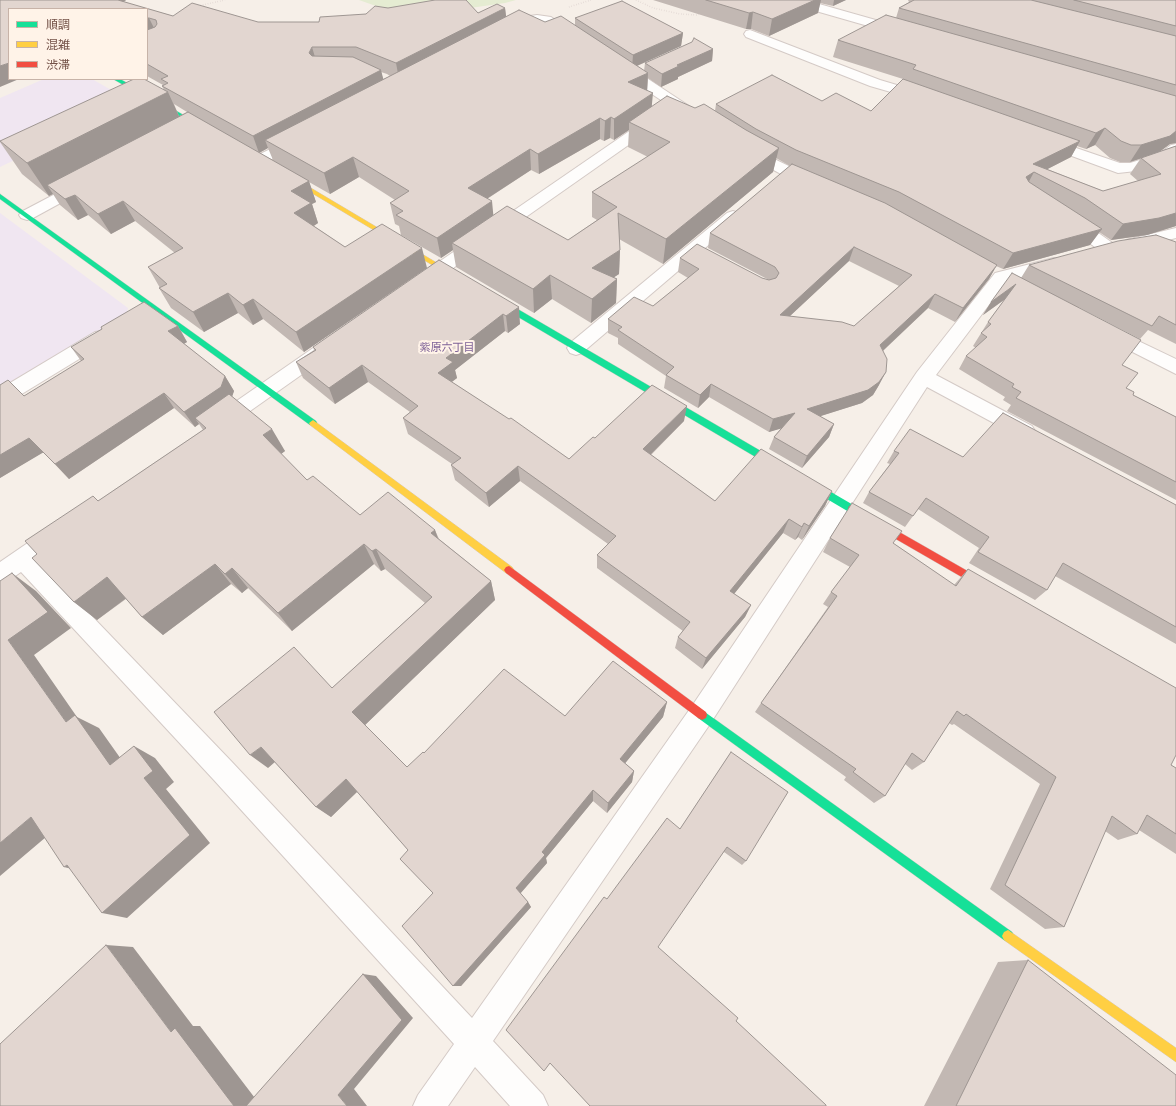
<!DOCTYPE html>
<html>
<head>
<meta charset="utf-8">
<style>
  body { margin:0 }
  #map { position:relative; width:1176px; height:1106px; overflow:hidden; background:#f6efe8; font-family:"Archivo Narrow","Noto Sans JP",sans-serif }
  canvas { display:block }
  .legend { position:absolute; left:8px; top:8px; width:140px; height:72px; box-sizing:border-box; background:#fff3e8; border:1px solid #c7b3a8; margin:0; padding:5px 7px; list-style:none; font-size:12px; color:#745248 }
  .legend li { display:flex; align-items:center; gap:8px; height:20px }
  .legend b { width:20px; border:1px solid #c7b3a8 }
</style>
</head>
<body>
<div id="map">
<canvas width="1176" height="1106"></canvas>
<ul class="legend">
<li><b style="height:5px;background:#16e098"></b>順調</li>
<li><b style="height:5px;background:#ffcf43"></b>混雑</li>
<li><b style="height:5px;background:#f24e42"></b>渋滞</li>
</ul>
</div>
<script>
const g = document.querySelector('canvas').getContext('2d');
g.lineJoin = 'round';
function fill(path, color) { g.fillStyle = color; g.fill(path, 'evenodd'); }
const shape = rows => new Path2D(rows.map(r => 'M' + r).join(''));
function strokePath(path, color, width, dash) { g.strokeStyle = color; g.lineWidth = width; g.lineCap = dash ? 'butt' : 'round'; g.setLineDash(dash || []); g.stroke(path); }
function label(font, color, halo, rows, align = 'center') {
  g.font = font + ' "Archivo Narrow","Noto Sans JP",sans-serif'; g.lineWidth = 4; g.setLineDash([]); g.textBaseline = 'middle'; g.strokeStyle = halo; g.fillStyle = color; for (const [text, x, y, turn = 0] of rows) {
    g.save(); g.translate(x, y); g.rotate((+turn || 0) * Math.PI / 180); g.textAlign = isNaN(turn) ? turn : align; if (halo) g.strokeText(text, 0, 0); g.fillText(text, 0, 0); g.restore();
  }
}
const education = shape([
  [44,79,92,79,134,103,0,167,0,98],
  [0,213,128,308,126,317,0,390]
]);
const green = shape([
  [359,0,516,0,505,3,449,11,390,11]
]);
const path = shape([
  [636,0,653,8,680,14,697,15,700,13],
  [198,6,225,0],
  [569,7,591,0]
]);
const street = shape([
  [786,0,805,0,904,28,906,31,904,34,896,34,788,3,786,0],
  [537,15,551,17,579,37,577,40,569,40,544,23,530,23,510,33,506,32,504,29,506,26,523,17,537,15],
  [750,30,880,80,927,94,929,97,927,100,922,101,870,86,746,37,744,34,746,31,750,30],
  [622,64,627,65,695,110,697,113,695,116,690,117,685,116,617,71,615,68,617,65,622,64],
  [652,118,657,119,659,122,657,125,429,285,423,287,417,285,414,281,417,277,647,119,652,118],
  [297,136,302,137,304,140,302,143,264,163,259,164,254,163,252,160,254,157,297,136],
  [1047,138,1120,163,1130,163,1159,154,1171,145,1176,144,1176,155,1169,160,1136,171,1118,173,1042,145,1040,142,1042,139,1047,138],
  [749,147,816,179,819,182,816,185,811,187,781,174,744,154,742,151,744,148,749,147],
  [83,180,88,182,91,185,88,188,33,218,27,220,21,218,19,215,21,212,78,182,83,180],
  [733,211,739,213,741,216,739,219,582,353,576,355,570,353,567,348,570,343,727,213,733,211],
  [1071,217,1077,218,1114,244,1116,248,1114,252,1108,253,1102,252,1065,226,1063,222,1065,218,1071,217],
  [1176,228,1176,238,1132,249,1126,248,1124,244,1126,240,1176,228],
  [1054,258,1060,259,1062,263,1060,267,1007,281,936,375,1032,426,1035,431,1032,436,1025,439,1018,436,927,387,710,724,493,1041,543,1095,548,1106,510,1106,475,1067,448,1106,413,1106,418,1095,454,1044,213,779,21,572,8,581,0,584,0,562,51,527,59,524,67,527,70,533,67,539,38,560,231,761,472,1018,692,706,917,372,995,273,1054,258],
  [1109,327,1176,359,1176,374,1103,337,1100,333,1103,329,1109,327],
  [101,331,107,332,110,337,107,342,7,403,0,405,0,389,95,332,101,331],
  [322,344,328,346,331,351,328,356,226,428,219,431,212,428,209,423,212,418,316,346,322,344]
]);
const fast = shape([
  [113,79,120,79,210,130,205,131,113,79],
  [0,194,316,421,317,423,316,425,310,425,0,199,0,194],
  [491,297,497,297,855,506,856,509,855,512,849,512,491,301,491,297],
  [702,710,1012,932,1014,936,1012,940,1008,942,1004,940,698,718,697,715,698,712,702,710]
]);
const slow = shape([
  [285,175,289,175,464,279,463,281,459,281,285,177,285,175],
  [313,420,512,567,514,570,512,573,509,574,506,573,310,425,309,423,313,420],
  [1008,930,1176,1048,1176,1062,1004,940,1002,936,1004,932,1008,930]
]);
const jam = shape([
  [852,505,992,585,994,588,992,591,989,592,986,591,849,512,848,509,849,506,852,505],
  [509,566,706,712,707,715,706,718,702,720,698,718,506,573,504,570,506,567,509,566]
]);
const wall = shape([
  [0,0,126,0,124,2,173,16,258,22,319,22,366,14,388,8,478,13,505,8,506,16,545,22,575,26,575,18,683,33,681,46,637,66,644,71,645,63,713,49,712,61,678,77,678,79,661,87,648,78,647,91,652,106,695,108,715,111,716,104,822,101,871,111,903,79,833,57,838,40,896,18,899,8,909,2,908,0,1176,0,1176,143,1170,144,1159,152,1176,146,1176,226,1147,235,1111,240,1099,232,1090,245,1003,269,996,266,989,279,955,322,928,308,883,351,879,385,873,395,862,403,820,416,834,424,829,437,802,468,769,449,774,437,781,428,769,432,709,397,698,408,664,388,666,376,618,344,618,338,608,333,608,319,653,306,688,278,678,272,680,258,769,280,708,248,710,233,790,166,776,158,773,172,663,264,619,239,620,250,619,274,614,277,617,279,616,303,591,323,552,299,534,313,456,267,453,250,441,258,401,235,399,226,395,224,390,203,395,200,359,177,330,194,309,182,316,202,312,204,318,223,314,226,345,247,427,268,304,352,263,319,253,325,238,313,204,332,171,308,159,288,160,288,148,267,175,253,135,221,111,234,88,215,78,220,60,205,53,194,49,196,22,174,0,142,164,90,162,86,163,85,147,76,147,9,9,9,0,87],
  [381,72,387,74,390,76,383,79],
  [174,104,187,112,179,116],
  [629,130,628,147,648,157,592,192,592,217,597,220,568,240,493,215,487,199,531,170,539,174,600,139,604,141,610,138,614,140],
  [1095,145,1110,158,1120,162,1130,162,1141,158,1130,174,1138,181,1103,191,1047,169,1071,157,1077,146,1086,149],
  [268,148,273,160,259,153],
  [849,261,899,286,854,326,790,316],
  [653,0,846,0,833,6,820,3,818,13,769,36,751,29,746,29],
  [1176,242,1176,344,1148,330,1140,339,1078,307,1122,365,1126,388,1133,395,1176,417,1176,500,1007,411,1011,405,1003,400,1005,397,959,369,966,356,976,348,973,346,988,322,1004,300,983,315,991,302,1021,278,1029,265],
  [439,260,520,324,508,333,505,331,455,370,457,378,452,382,569,459,595,438,684,421,651,455,715,501,832,491,825,506,802,540,798,537,795,540,783,533,734,594,751,605,745,617,702,669,675,648,678,637,683,631,597,568,597,555,608,544,520,481,489,507,455,480,451,465,452,464,408,434,403,418,410,412,368,382,335,404,303,378,296,362,314,350,313,347],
  [178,326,187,342,184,344,225,376,234,391,232,396,285,451,281,454,307,480,360,515,435,530,439,539,491,581,495,600,365,725,407,767,424,753,565,716,667,702,663,717,625,763,634,771,632,782,607,813,593,801,546,858,547,863,520,893,528,902,531,907,461,986,453,986,433,893,408,850,357,792,331,817,316,807,275,762,268,768,332,688,425,603,385,569,381,571,374,564,292,631,248,588,242,593,231,584,163,635,142,617,126,599,97,620,74,602,37,554,98,501,203,430,199,424,195,427,174,408,69,479,43,452,0,478,0,385,24,396,81,361,71,347,102,329,101,327],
  [894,451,963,457,1176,505,1176,644,1055,576,1047,590,1035,600,969,563,979,548,918,509,905,527,863,503,869,492,890,464,887,463],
  [830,538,893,543,954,585,968,569,1171,765,1176,768,1176,854,1139,830,1137,834,1118,840,1105,831,1064,927,1045,929,990,889,1040,784,954,724,952,725,949,723,924,762,912,770,905,764,885,796,874,803,844,780,846,777,755,712,761,703,828,607,823,604,831,592,850,567,823,552],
  [731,752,746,861,742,865,724,852,550,1063,607,899,680,829],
  [1028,960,1176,1106,924,1106,998,962]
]);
const shadedWall = shape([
  [104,0,126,0,113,9],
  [815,0,821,0,818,13,769,36,772,19],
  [834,0,846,0,833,6],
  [505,8,507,24,399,79,396,63],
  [753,12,751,29,746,29,749,13],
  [147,18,149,18,157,34,147,37],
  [683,33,681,46,632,68,633,55],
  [312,47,317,64,309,53],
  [713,49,712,61,678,77,678,79,661,87,662,74,677,65],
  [9,63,9,79,19,79,0,87,0,66],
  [381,70,385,86,265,140,268,148,259,153,253,136],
  [648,73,647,93,628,82],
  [168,92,183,125,47,185,53,194,49,196,27,163],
  [653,93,651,114,629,122,629,130,614,140,614,119],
  [611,117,610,138,604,141,605,121],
  [600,118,600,139,539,174,538,154],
  [1105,128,1095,145,1086,149,1096,133],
  [1176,131,1176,143,1170,144,1158,153,1130,162,1141,145],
  [1080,141,1071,157,1038,174,1034,172,1025,189,1017,194,1033,164],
  [779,148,773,172,663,264,666,239],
  [530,149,531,170,471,209,468,188],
  [353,157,359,177,330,194,324,173],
  [309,181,316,202,312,204,318,223,301,234,294,213,291,191],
  [75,195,88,215,78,220,65,199],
  [123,201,135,221,111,234,98,214],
  [492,201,494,222,452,243,453,250,441,258,437,238],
  [1176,213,1176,226,1147,235,1111,240,1123,224],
  [1102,229,1090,245,1003,269,1013,253],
  [854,247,849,261,776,329,780,315],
  [422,248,427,268,304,352,296,332],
  [620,250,619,274,592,292,592,268],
  [997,265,989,279,955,322,963,308],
  [550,275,552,299,534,313,533,289],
  [617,279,616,303,591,323,592,299],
  [1016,284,1008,297,983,315,991,302],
  [228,293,238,313,204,332,193,312],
  [935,294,928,308,874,359,880,345],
  [253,299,263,319,253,325,243,305],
  [519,307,520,324,508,333,506,316],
  [503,314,505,331,455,370,457,378,442,389,438,373,446,358],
  [178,326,187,342,178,347,168,331],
  [362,365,368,382,335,404,329,388],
  [886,372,879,385,873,395,862,403,802,422,807,409],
  [225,376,234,391,230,403,195,418,199,424,195,427,184,412],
  [711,384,709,397,698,408,700,395],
  [164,393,174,408,69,479,55,464],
  [687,406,684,421,641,464,643,449],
  [795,413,790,426,769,432,773,419],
  [834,424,829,437,802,468,807,456],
  [272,429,285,451,276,458,263,435],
  [29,438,44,452,0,478,0,455],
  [518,466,520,481,489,507,486,493],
  [832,491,825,506,802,540,809,526],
  [789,519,783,533,726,604,730,591],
  [804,523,798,537,795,540,802,527],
  [435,530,442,550,431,533],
  [364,544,374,564,292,631,278,613],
  [376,549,385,569,381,571,372,551],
  [215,564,231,584,163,635,142,617],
  [232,568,248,588,242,593,225,574],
  [12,573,36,591,71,628,34,655,77,717,99,728,133,776,110,765,66,722,8,640],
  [107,577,129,596,97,620,74,602],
  [491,581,495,600,364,726,352,712],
  [751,605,745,617,702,669,706,658],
  [667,702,663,717,618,772,620,759],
  [134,746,155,758,174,782,166,789,210,843,127,918,102,913,144,778],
  [261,747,278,759,268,768,250,755],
  [634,771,632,782,607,813,608,803],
  [346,779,359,790,331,817,316,807],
  [593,790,593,801,546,858,547,863,520,894,516,888,542,852],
  [31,817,59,826,0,876,0,843],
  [67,865,91,874,64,867],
  [528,902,531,907,461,986,453,986],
  [106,945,133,947,193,1026,200,1026,261,1106,234,1106,171,1032],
  [363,974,376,976,413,1018,354,1089,367,1106,347,1106,338,1095]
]);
const building = shape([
  [0,0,118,0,173,16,192,3,258,22,319,22,320,17,366,14,375,6,388,8,435,0,466,0,478,13,497,4,505,8,396,63,356,47,312,47,309,53,312,56,353,57,381,70,253,136,162,86,168,83,161,79,168,76,147,64,147,30,155,27,157,24,156,20,149,18,147,18,147,9,9,9,9,63,0,66,0,0],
  [706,0,815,0,772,19,753,12,749,13,706,0],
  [914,0,1031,0,1176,36,1176,85,899,8,914,0],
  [1074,0,1176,0,1176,26,1074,0],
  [622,1,683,33,633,55,575,18,622,1],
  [519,10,545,22,561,16,648,73,628,82,653,93,614,119,611,117,605,121,600,118,538,154,530,149,468,188,492,201,437,238,396,215,403,211,390,203,409,191,353,157,324,173,265,140,519,10],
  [886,15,1176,96,1176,131,1170,136,1141,145,1131,145,1121,141,1105,128,1096,133,913,69,916,65,838,40,886,15],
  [694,38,713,49,677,65,679,66,662,74,645,63,692,42,694,38],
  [772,75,822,101,836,93,871,111,903,79,1080,141,1033,164,1103,191,1161,174,1141,158,1176,146,1176,213,1159,218,1123,224,1085,198,1034,172,1026,177,1029,182,1102,229,1013,253,899,192,796,150,756,129,716,104,772,75],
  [134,79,144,79,168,92,27,163,0,141,134,79],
  [667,96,695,108,704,104,746,130,779,148,666,239,618,213,620,250,592,268,617,279,592,299,550,275,533,289,452,243,507,206,568,240,617,207,592,192,670,142,629,122,667,96],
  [188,112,309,181,291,191,311,203,294,213,345,247,382,224,422,248,296,332,253,299,243,305,228,293,193,312,159,288,167,284,148,267,183,248,123,201,98,214,75,195,65,199,47,185,188,112],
  [792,164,885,203,997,265,963,308,935,294,880,345,887,359,886,372,879,382,868,390,807,409,834,424,807,456,774,437,795,413,773,419,711,384,700,395,666,375,674,367,618,330,622,327,608,319,634,297,653,306,699,269,680,258,697,244,762,278,769,280,776,278,779,273,775,267,710,233,792,164],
  [854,247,912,275,854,326,842,322,780,315,854,247],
  [1156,235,1176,242,1176,325,1159,316,1152,326,1029,265,1118,241,1156,235],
  [439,260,519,307,506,316,503,314,446,358,453,362,438,373,509,419,511,418,569,459,593,437,595,438,652,385,687,406,643,449,715,501,761,449,832,491,809,526,804,523,802,527,789,519,730,591,751,605,706,658,678,637,690,622,597,555,616,536,518,466,486,493,451,465,461,458,403,418,418,406,362,365,329,388,296,362,316,350,313,347,439,260],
  [1012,273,1141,340,1122,365,1138,373,1126,388,1134,392,1133,395,1176,417,1176,482,1016,398,1021,392,1012,387,1014,384,966,356,987,337,981,333,991,324,988,322,1016,284,991,302,1012,273],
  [144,302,178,326,168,331,225,376,221,387,184,412,164,393,55,464,29,438,0,455,0,385,8,380,24,396,84,359,71,347,102,329,101,327,144,302],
  [229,394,272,429,263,435,307,480,313,476,360,515,388,492,435,530,431,533,491,581,352,712,407,767,423,752,424,753,504,669,565,716,613,661,667,702,620,759,634,771,608,803,593,790,542,852,545,855,516,888,528,902,453,986,402,926,433,893,400,859,408,850,346,779,316,807,261,747,250,755,214,712,294,647,332,688,432,597,376,549,372,551,364,544,278,613,232,568,225,574,215,564,142,617,107,577,74,602,32,558,37,554,25,541,93,496,98,501,206,428,195,418,229,394],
  [1003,413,1176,505,1176,627,1063,563,1047,590,978,552,989,537,926,498,913,516,869,492,899,453,894,451,910,429,963,457,1003,413],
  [852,503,902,531,893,543,956,586,968,569,1176,688,1176,755,1171,765,1176,768,1176,834,1147,815,1137,834,1112,816,1064,927,1005,885,1056,777,966,714,964,716,957,711,924,762,912,753,885,796,853,772,856,769,761,703,837,596,831,592,859,555,830,538,852,503],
  [12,573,48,612,8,640,66,722,75,715,110,765,134,746,153,771,144,778,190,835,102,913,67,865,64,867,31,817,0,843,0,581,12,573],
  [731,752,788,792,746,861,727,847,658,947,738,1018,736,1021,826,1105,826,1106,590,1106,550,1063,544,1071,506,1030,604,897,607,899,667,818,680,829,731,752],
  [106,945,171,1032,175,1028,234,1106,0,1106,0,1044,106,945],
  [1028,960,1176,1075,1176,1106,956,1106,1028,960],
  [363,974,402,1020,338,1095,347,1106,246,1106,363,974]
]);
const neighbourhoodNames = [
  ["紫原六丁目",447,348]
];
fill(education, '#f0e6f1');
fill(green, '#e5ecd2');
strokePath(street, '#d4cac6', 2);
strokePath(fast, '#d5cac5', 1);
strokePath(slow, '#d5cac5', 1);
strokePath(jam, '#d5cac5', 1);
strokePath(path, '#dacfcc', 1.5, [0.5, 2]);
fill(street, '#fefdfc');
fill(fast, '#16e098');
fill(slow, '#ffcf43');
fill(jam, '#f24e42');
fill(wall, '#c2b8b3');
fill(shadedWall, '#9e9692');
fill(building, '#e2d6d0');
strokePath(building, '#9e9692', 1);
label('11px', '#7f6398', '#fff3e8', neighbourhoodNames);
</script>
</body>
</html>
